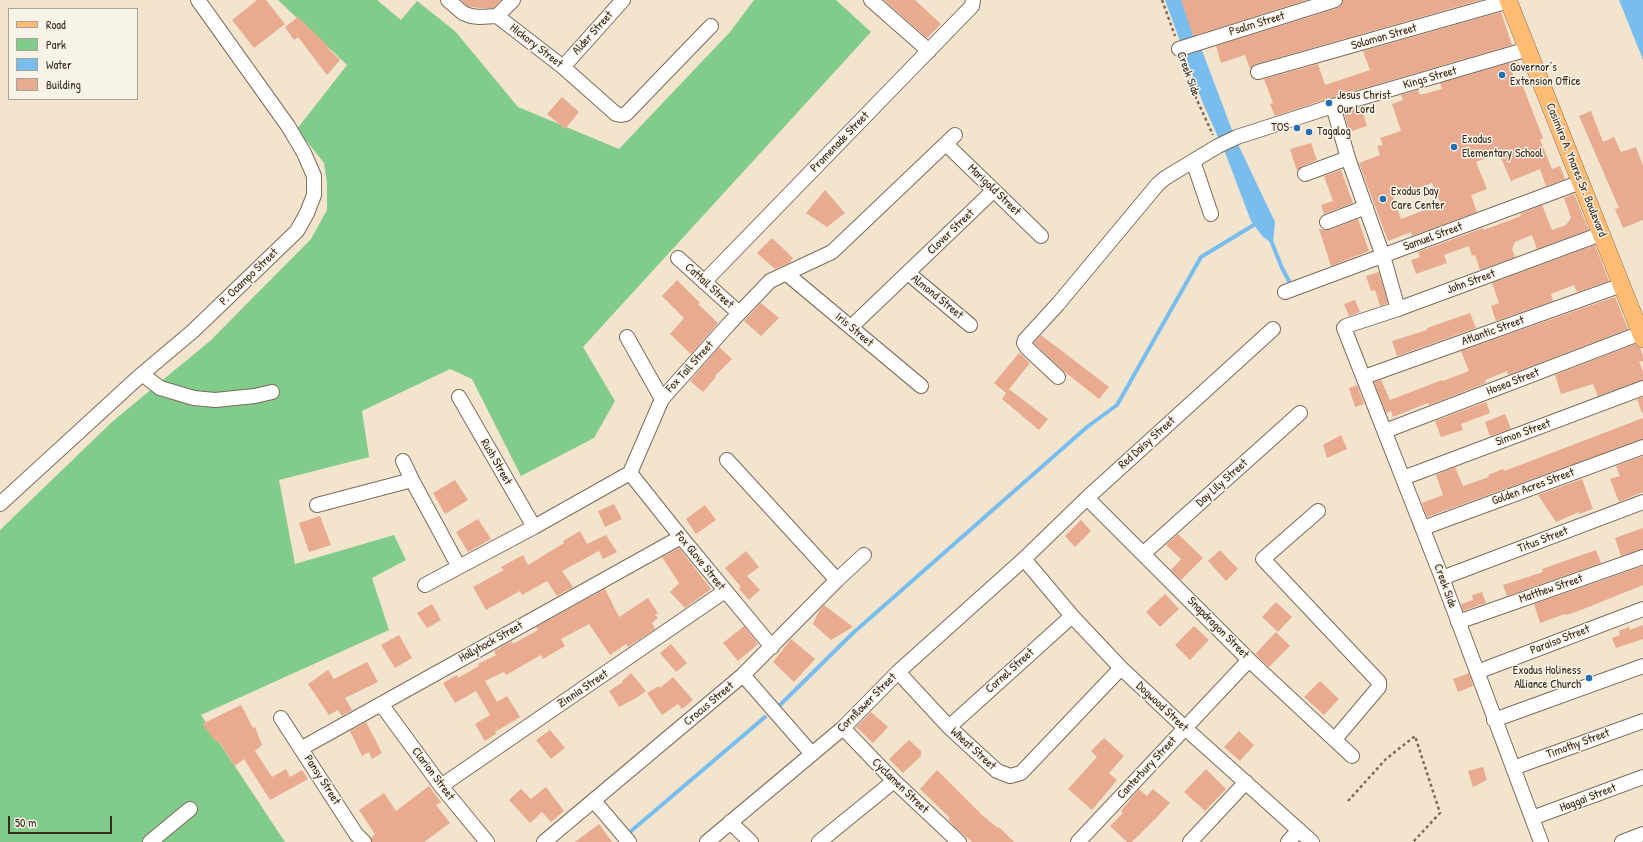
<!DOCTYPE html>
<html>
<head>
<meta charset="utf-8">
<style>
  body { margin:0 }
  #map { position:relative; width:1643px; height:842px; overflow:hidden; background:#f3e4cd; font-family:"Patrick Hand",sans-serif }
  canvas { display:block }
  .legend { position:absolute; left:8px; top:8px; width:130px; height:92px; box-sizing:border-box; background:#f7f3e8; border:1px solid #aca397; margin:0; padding:5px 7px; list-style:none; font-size:12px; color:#3b2a1e }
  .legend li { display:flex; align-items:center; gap:8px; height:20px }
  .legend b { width:20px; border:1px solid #aca397 }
  .scale { position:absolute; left:8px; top:816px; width:104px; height:18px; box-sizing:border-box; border:2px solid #3b2a1e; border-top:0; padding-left:5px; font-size:12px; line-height:14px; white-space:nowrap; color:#3b2a1e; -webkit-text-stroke:3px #f7f3e8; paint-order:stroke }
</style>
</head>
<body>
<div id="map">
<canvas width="1643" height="842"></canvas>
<ul class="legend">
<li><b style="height:5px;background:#ffbb71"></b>Road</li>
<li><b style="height:11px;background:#81cc8a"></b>Park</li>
<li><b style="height:11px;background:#79bdef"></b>Water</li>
<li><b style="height:11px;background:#e8ab8f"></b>Building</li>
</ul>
<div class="scale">50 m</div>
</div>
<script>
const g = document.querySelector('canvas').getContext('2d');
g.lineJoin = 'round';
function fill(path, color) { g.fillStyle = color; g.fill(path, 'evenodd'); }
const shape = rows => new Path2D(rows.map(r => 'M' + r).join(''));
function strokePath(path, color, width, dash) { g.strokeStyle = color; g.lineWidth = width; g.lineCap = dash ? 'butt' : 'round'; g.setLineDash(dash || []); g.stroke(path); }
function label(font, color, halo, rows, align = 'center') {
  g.font = font + ' "Patrick Hand",sans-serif'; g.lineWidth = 3; g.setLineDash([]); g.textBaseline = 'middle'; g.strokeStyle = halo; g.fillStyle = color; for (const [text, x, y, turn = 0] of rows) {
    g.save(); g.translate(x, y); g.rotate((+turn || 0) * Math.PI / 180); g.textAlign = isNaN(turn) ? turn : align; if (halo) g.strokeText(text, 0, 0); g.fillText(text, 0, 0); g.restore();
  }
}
const green = shape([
  [278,0,377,0,401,20,417,1,455,31,518,107,619,149,730,32,754,0,836,0,871,32,583,347,615,401,594,438,521,476,472,379,450,369,362,411,369,457,279,480,295,564,394,535,406,560,372,578,389,630,201,715,285,842,0,842,0,530,113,421,210,341,311,239,327,210,327,183,324,163,297,129,347,65]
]);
const water = shape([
  [1165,0,1183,0,1235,138,1275,222,1273,244,1263,237,1251,221,1226,155,1202,101],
  [1619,0,1643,0,1643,60]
]);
const stream = shape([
  [1270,238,1282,268,1290,283],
  [778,707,853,633,1087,427,1117,405,1201,257,1257,223],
  [630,832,765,717]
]);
const building = shape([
  [257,0,266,0,285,24,254,48,232,20],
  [461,0,501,0,493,8,479,8,467,6],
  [884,0,915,0,941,24,927,38],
  [1181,0,1307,0,1193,36],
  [1343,0,1481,0,1256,64,1250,69,1245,55,1221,63,1216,46,1338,8,1341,5],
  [1501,12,1512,45,1330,98,1275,116,1270,104,1273,103,1264,79,1318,64,1325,85,1370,70,1363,51],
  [298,17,328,46,327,47,340,60,327,75,298,37,294,40,285,27],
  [1509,63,1515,81,1520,79,1543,138,1540,140,1552,169,1560,166,1565,179,1546,186,1540,169,1511,181,1499,153,1476,162,1487,189,1471,195,1477,212,1412,236,1411,232,1388,241,1359,163,1380,155,1377,146,1383,145,1380,138,1401,131,1392,104,1403,100,1401,95,1418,90,1420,95,1442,89,1440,83],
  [1432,183,1441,204,1401,219,1393,197],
  [562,97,579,112,565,129,547,114],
  [1361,107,1367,126,1349,132,1344,112],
  [1591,111,1603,142,1614,137,1621,152,1636,147,1643,166,1643,220,1623,228,1615,209,1619,208,1579,116],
  [1311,143,1317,160,1302,166,1297,171,1290,149],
  [1341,170,1353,203,1324,214,1321,205,1333,201,1324,176],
  [825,190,845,213,827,227,806,213],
  [1574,194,1589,230,1537,249,1532,235,1515,242,1512,249,1515,257,1480,270,1475,255,1472,256,1469,246,1444,255,1447,263,1416,274,1411,260,1420,257,1418,252,1483,228,1484,230,1497,225,1521,216,1520,214,1542,205,1552,230,1566,225,1571,218,1564,198],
  [1358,219,1369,251,1331,266,1319,229,1330,230],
  [772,238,793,258,789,263,775,269,757,253],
  [1595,245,1609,281,1577,292,1574,285,1551,294,1553,301,1496,321,1491,306,1499,303,1492,283],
  [1379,272,1388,303,1380,306,1375,290,1371,291,1366,276],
  [677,280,700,303,698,304,718,323,691,354,670,334,684,318,662,296],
  [1615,297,1628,329,1508,375,1507,371,1485,380,1486,383,1429,405,1428,403,1393,417,1391,411,1386,413,1374,382,1381,380,1390,400,1442,380,1443,381,1469,371,1461,351],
  [1355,300,1360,312,1349,316,1344,304],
  [761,303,779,318,761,336,744,321],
  [1470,313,1476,328,1397,356,1392,341,1427,330,1427,328],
  [1041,335,1109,387,1099,399,1065,372,1034,343],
  [1635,344,1640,348,1643,355,1643,361,1639,362,1643,371,1643,380,1598,396,1593,384,1561,394,1555,375],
  [719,347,732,359,715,376,716,377,703,392,690,381],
  [1019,353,1030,363,1006,393,994,383],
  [1357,385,1364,404,1355,407,1349,388],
  [1009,389,1048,419,1039,430,1002,399],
  [1643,397,1643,413,1642,413,1637,399],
  [1486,402,1490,413,1461,424,1463,430,1441,437,1435,421],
  [1505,414,1511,429,1490,436,1485,422],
  [1643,418,1643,439,1427,517,1422,503,1443,495,1436,475,1455,467,1463,486,1489,477,1488,475,1503,469,1504,471,1515,467],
  [1341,435,1347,449,1327,458,1323,445],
  [1643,456,1643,492,1619,502,1610,479,1620,476,1616,466],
  [1582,479,1593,509,1579,514,1579,512,1556,522,1538,495],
  [455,480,468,500,445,514,433,493],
  [614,504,622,519,605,527,598,511],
  [705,505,716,520,696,534,686,519],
  [320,516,331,545,309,552,299,523],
  [478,519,491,539,468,552,456,532],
  [1081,520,1091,531,1075,547,1065,536],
  [1643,528,1643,549,1621,556,1615,538],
  [580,531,587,544,606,535,617,552,603,559,599,551,562,571,573,587,557,596,547,581,522,595,520,591,486,610,473,587,504,570,501,567,523,555,528,565,564,543,563,541],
  [1178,534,1203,558,1181,580,1171,570,1181,559,1166,545],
  [679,548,711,589,685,608,670,592,679,583,662,557],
  [1220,550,1238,569,1226,581,1208,561],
  [1596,550,1601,563,1507,596,1503,585,1543,572,1542,569],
  [746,551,759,567,747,576,760,590,749,600,739,589,741,587,725,568],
  [1643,566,1643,585,1576,612,1566,615,1565,614,1540,623,1534,604],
  [605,589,619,617,648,598,658,613,655,615,658,618,652,623,655,629,628,647,626,644,610,655,589,624,561,639,565,646,543,659,541,655,506,675,504,672,485,681,497,702,507,696,520,717,495,732,496,734,485,741,475,724,490,715,476,691,455,703,443,683,457,675,458,678,479,666,478,664,496,655,494,651,512,641,513,644,538,630,536,627],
  [1482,592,1486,603,1463,611,1461,604,1473,600,1472,595],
  [1165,594,1179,609,1160,627,1146,612],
  [1276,602,1292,617,1278,632,1262,617],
  [432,604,441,620,427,628,417,613],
  [824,605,853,627,831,640,813,624,819,611],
  [1643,625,1643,639,1616,648,1612,638,1620,635,1619,631,1629,627,1630,630],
  [744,626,758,644,738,661,723,643],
  [1194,626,1209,640,1190,660,1175,645],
  [1276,632,1290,646,1269,667,1255,654],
  [399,635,412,658,395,668,381,645],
  [791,639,815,659,794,682,773,662],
  [671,644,687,663,676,672,660,653],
  [367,662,378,682,345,698,352,710,342,716,338,710,329,715,308,684,328,670,334,679],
  [631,673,646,691,636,698,619,707,609,691,623,682,622,681],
  [1469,673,1473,686,1458,692,1453,679],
  [673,677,693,700,682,709,678,704,662,715,647,693,659,686,660,688],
  [1320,681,1339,699,1324,715,1304,697],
  [241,705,253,728,255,727,262,745,255,751,272,777,286,769,290,777,302,770,308,779,270,800,244,759,235,766,218,740,216,742,202,724],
  [871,712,888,727,873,743,856,727],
  [366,722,382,753,372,759,369,752,362,756,350,731],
  [550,730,565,748,551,759,536,740],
  [1239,731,1254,745,1240,761,1224,747],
  [1104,738,1124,756,1109,773,1117,780,1092,810,1068,789,1097,757,1091,751],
  [909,740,921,751,921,756,903,773,889,759],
  [1483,767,1487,780,1473,787,1468,771],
  [1206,769,1226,789,1205,811,1184,792],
  [937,770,982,815,998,828,999,827,1014,842,972,842,955,827,948,819,950,818,920,789],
  [429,786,441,802,436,805,450,823,424,842,372,842,371,838,375,834,359,810,384,793,396,811],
  [546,787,564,811,551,822,542,812,530,823,509,800,521,789,531,799],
  [1139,789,1147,796,1153,789,1170,803,1157,817,1132,842,1127,842,1110,826,1123,813,1121,811],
  [599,824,612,842,575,842]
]);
const path = shape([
  [1162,0,1175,36],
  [1183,62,1196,98,1213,135],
  [1348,801,1386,759,1415,736,1440,813,1413,842]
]);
const minor = shape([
  [448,0,463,13,471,16,479,17,497,16,563,67,616,114,621,115,626,114,711,26],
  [871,0,929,51],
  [497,16,513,0],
  [1179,49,1335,0],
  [563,67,623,0],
  [1258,72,1509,1],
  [1333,106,1348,158,1383,256,1398,309],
  [946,144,1041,236],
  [1193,161,1211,214],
  [1305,174,1348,158],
  [1327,222,1366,207],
  [678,258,739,313],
  [908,273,970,325],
  [787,274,921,386],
  [704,282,972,6,973,0],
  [1285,292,1581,182],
  [851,327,994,190],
  [627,337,662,399],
  [142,374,160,388,194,398,215,400,255,396,272,392],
  [1058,377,1027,348,1024,343,1025,340,1058,304,1158,184,1165,178,1218,146,1237,137,1333,106,1528,49],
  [1364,377,1622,285],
  [459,397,534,527],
  [1385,431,1641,333],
  [727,460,837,580],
  [403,461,412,480,459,567],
  [630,473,681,537,772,647],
  [1403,478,1643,388],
  [1087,498,1249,660,1352,756],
  [0,504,142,374,193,331,297,231,307,213,314,195,314,176,304,153,288,126,198,0],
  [317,505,412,480],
  [1318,511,1263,559,1379,682,1379,687,1335,739],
  [1423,528,1643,447],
  [1144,553,1300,413],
  [1024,559,1072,616,1121,668,1185,728,1312,842],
  [1442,578,1643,502],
  [425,585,534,527,630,473,662,399,728,325,770,281,832,252,955,135],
  [1458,622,1643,557],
  [898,672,949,727,997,771,1010,776,1021,773,1121,668],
  [1477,672,1643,609],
  [743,675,812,754],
  [381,704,441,786,487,842],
  [281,718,356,834,364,842],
  [1494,720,1643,666],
  [949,727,1072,616],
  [843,728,894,781,959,842],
  [302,748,681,537],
  [1513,768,1643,721],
  [441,786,725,591],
  [594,801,629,842],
  [1532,818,1643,777],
  [730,822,751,842],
  [150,842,190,809],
  [544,842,743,675,837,580,864,555],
  [707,842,843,728,898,672,1024,559,1087,498,1273,329],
  [819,842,894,781],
  [1078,842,1249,660],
  [1190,842,1246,782],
  [1288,842,1299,830],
  [1541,842,1442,578,1344,328,1346,326,1398,309,1601,234],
  [1622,842,1643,834]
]);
const major = shape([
  [1508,0,1643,339]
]);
const markers = [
  [1502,75,4,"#1f6fb2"],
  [1329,103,4,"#1f6fb2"],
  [1297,128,4,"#1f6fb2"],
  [1309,132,4,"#1f6fb2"],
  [1454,147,4,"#1f6fb2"],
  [1383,199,4,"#1f6fb2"],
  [1589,678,4,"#1f6fb2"]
];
const streetNames = [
  ["Psalm Street",1257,24,-17],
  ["Alder Street",593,33,-48],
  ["Solomon Street",1384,37,-16],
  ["Hickory Street",536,46,38],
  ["Creek Side",1188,74,70],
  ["Kings Street",1430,78,-16],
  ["Promenade Street",840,142,-46],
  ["Casimiro A. Ynares Sr. Boulevard",1576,170,68],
  ["Marigold Street",994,190,44],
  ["Clover Street",951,232,-44],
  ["Samuel Street",1433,237,-20],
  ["P. Ocampo Street",249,277,-44],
  ["John Street",1471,282,-20],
  ["Cattail Street",709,286,42],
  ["Almond Street",937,297,39],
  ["Iris Street",854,330,40],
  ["Atlantic Street",1493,331,-20],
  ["Fox Tail Street",690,367,-48],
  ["Hosea Street",1513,382,-21],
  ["Simon Street",1523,433,-20],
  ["Red Daisy Street",1147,443,-42],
  ["Rush Street",496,462,60],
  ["Day Lily Street",1222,483,-42],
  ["Golden Acres Street",1533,487,-20],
  ["Titus Street",1543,540,-21],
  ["Fox Glove Street",700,561,51],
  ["Creek Side",1445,586,70],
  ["Matthew Street",1551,589,-19],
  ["Snapdragon Street",1218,628,45],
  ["Paraiso Street",1560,640,-21],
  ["Hollyhock Street",491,642,-29],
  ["Cornel Street",1010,671,-42],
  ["Zinnia Street",583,689,-34],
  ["Cornflower Street",867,703,-45],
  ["Crocus Street",709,704,-40],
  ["Dogwood Street",1162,707,43],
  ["Timothy Street",1578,744,-20],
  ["Wheat Street",973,749,42],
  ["Canterbury Street",1147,768,-47],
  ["Clarion Street",433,774,53],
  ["Pansy Street",322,780,57],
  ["Cyclamen Street",900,786,44],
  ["Haggai Street",1588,798,-21]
];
const poiNames = [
  ["Governor’s",1510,68],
  ["Extension Office",1510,82],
  ["Jesus Christ",1337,96],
  ["Our Lord",1337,110],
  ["TOS",1289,128,"right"],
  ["Tagalog",1317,132],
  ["Exodus",1462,140],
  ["Elementary School",1462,154],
  ["Exodus Day",1391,192],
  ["Care Center",1391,206],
  ["Exodus Holiness",1581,671,"right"],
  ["Alliance Church",1581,685,"right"]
];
fill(green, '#81cc8a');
fill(water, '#79bdef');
strokePath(stream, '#79bdef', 4);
fill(building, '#e8ab8f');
strokePath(minor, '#7b6b5b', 16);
strokePath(major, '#7b6b5b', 18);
strokePath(path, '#7b6b5b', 2.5, [3, 3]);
strokePath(minor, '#fff', 14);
strokePath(major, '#ffbb71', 17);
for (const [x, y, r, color] of markers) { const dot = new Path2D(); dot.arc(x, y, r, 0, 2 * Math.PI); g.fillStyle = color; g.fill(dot); strokePath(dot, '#f7f3e8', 1.5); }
label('12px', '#3b2a1e', '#f7f3e8', streetNames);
label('12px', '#3b2a1e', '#f7f3e8', poiNames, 'left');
</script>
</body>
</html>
